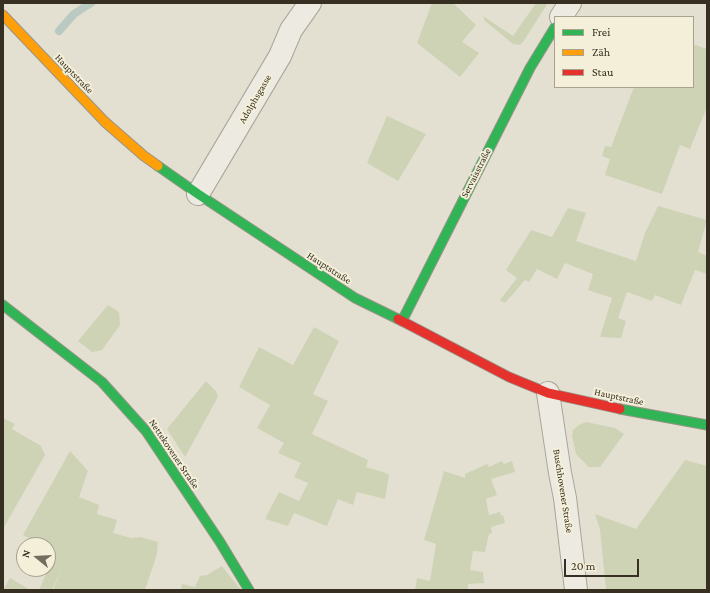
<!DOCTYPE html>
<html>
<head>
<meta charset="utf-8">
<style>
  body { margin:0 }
  #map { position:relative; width:710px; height:593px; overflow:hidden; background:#e3e0d1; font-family:"Crimson Pro",serif }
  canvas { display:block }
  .frame { position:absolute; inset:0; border:4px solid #372f21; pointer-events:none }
  .legend { position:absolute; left:554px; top:16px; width:140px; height:72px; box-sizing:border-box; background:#f3efd8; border:1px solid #a8a28f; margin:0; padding:5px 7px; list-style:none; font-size:12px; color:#372f21 }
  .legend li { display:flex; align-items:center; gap:8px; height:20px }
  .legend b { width:20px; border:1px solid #a8a28f }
  .north { position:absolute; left:16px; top:537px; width:40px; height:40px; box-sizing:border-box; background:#f3efd8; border:1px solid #a8a28f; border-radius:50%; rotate:288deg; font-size:11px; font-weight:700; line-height:16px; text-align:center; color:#372f21 }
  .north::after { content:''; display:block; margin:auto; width:14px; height:18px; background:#736d5f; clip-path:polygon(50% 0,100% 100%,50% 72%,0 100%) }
  .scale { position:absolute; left:564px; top:559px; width:75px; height:18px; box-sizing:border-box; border:2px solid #372f21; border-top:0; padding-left:5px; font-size:12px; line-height:14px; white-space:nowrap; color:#372f21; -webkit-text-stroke:3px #f3efd8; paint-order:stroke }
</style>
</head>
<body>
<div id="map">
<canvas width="710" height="593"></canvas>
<div class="frame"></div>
<ul class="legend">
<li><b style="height:5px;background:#30b455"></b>Frei</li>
<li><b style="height:5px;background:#ff9f0a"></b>Zäh</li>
<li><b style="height:5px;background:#e5322d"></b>Stau</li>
</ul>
<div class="north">N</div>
<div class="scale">20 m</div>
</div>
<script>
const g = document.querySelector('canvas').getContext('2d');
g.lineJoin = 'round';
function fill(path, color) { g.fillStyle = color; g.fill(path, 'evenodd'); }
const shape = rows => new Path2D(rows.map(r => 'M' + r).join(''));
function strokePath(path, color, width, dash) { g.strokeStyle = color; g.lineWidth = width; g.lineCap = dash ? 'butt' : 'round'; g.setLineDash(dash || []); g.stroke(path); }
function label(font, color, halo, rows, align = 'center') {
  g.font = font + ' "Crimson Pro",serif'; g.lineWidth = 4; g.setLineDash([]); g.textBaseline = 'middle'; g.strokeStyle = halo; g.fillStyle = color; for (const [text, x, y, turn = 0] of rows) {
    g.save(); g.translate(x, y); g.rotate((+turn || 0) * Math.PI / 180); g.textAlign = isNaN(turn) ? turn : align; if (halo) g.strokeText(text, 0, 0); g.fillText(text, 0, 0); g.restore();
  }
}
const green = shape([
  [432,3,453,3,476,25,462,42,479,53,460,77,417,43],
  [536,3,548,3,523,42,520,45,513,44,485,21,483,16,513,36],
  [693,44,707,49,707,107,690,149,680,145,662,194,605,175,610,159,602,156,605,146,611,147,634,87,693,87],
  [387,116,426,134,398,181,367,163],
  [658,206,707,220,698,252,707,256,707,274,695,270,681,305,655,295,652,301,627,292,618,318,626,321,621,338,600,337,612,298,588,290,593,274,565,263,557,279,537,269,529,282,525,280,505,303,500,300,517,278,506,270,531,230,552,237,568,208,586,213,576,241,636,261,645,233],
  [108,305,119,312,120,325,102,350,92,352,78,341],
  [314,327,339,341,313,394,328,401,312,434,368,460,366,467,386,473,389,475,385,499,357,492,353,505,338,499,327,526,294,513,288,526,265,519,279,492,299,501,308,483,294,477,301,463,278,453,284,443,257,428,270,405,239,387,259,347,293,365],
  [206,381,216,391,218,397,185,457,167,429],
  [3,418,15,424,12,429,41,446,45,455,3,529],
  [586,422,615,428,624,434,600,467,589,467,576,454,572,436,573,430,579,425],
  [70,451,88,471,79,497,99,505,97,514,117,520,113,533,131,538,141,537,158,542,157,554,145,590,53,590,62,567,52,590,39,590,55,553,48,549,48,545,41,545,23,535],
  [685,460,707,466,707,590,606,590,600,529,595,514,636,529],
  [502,461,504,464,512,461,515,472,491,479,497,495,486,499,489,515,500,512,501,516,503,515,505,523,491,527,492,533,489,534,485,552,473,551,470,570,483,572,484,583,468,584,468,590,415,590,417,578,430,581,436,544,424,540,444,471,465,478,465,474,487,464,489,467],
  [222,566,241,590,181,590,182,584,195,587,200,576,207,575],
  [10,578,30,590,3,590]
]);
const stream = shape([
  [59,31,74,14,91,3]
]);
const street = shape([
  [561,17,570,3],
  [198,194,280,56,291,30,310,3],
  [548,393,560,473,565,498,576,590]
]);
const fast = shape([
  [158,166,198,194,355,298,398,319],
  [3,305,102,382,146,431,220,542,249,590],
  [402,321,530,68,555,27],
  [620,409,707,425]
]);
const slow = shape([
  [3,15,105,122,144,156,158,166]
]);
const jam = shape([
  [398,319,509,377,548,393,620,409]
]);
const streetNames = [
  ["Hauptstraße",74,74,46],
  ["Adolphsgasse",255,99,-60],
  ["Servaisstraße",476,173,-63],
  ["Hauptstraße",329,268,33],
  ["Hauptstraße",619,397,12],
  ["Nettekovener Straße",174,454,56],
  ["Buschhovener Straße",563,491,81]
];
fill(green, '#ced3b5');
strokePath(stream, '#bac9c2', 8);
strokePath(street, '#a9a599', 24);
strokePath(fast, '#989489', 11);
strokePath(slow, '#989489', 11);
strokePath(jam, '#989489', 11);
strokePath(street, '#eceae1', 22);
strokePath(fast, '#30b455', 9);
strokePath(slow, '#ff9f0a', 9);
strokePath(jam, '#e5322d', 9);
label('10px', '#372f21', '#f3efd8', streetNames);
</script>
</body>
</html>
